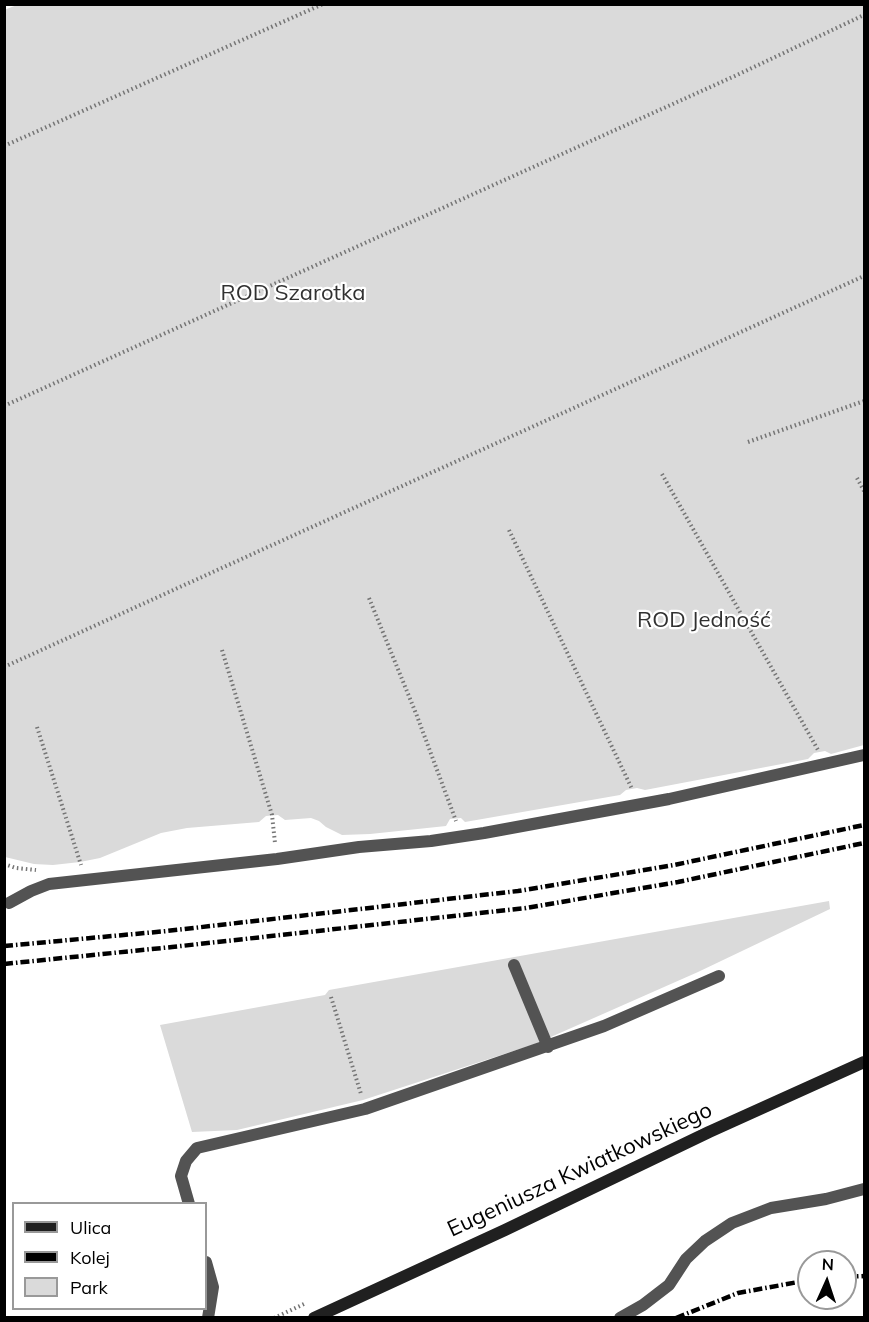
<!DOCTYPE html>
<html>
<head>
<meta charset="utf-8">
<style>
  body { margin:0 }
  #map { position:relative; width:869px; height:1322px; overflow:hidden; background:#fff; font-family:Mulish,sans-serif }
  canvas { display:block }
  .frame { position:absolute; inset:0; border:6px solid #000; pointer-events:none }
  .legend { position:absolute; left:12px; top:1202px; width:195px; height:108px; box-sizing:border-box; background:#fff; border:2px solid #999; margin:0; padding:8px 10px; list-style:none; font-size:18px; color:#000 }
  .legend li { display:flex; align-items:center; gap:12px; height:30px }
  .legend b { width:30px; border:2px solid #999 }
  .north { position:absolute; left:797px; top:1250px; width:60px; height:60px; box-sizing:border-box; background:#fff; border:2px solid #999; border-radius:50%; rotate:3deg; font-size:16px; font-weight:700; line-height:24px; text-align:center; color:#000 }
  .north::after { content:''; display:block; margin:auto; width:21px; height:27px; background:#000; clip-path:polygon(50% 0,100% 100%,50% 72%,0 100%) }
</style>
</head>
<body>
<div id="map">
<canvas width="869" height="1322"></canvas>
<div class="frame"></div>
<ul class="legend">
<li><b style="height:8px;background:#202020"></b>Ulica</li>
<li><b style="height:8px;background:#000"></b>Kolej</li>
<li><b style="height:16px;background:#dadada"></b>Park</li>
</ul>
<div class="north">N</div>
</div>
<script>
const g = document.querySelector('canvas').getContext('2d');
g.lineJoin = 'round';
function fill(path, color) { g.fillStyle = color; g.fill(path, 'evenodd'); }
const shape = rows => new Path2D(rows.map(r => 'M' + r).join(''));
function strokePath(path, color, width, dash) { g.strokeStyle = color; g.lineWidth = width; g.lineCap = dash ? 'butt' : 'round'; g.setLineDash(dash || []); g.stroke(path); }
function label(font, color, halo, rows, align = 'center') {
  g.font = font + ' Mulish,sans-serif'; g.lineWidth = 4.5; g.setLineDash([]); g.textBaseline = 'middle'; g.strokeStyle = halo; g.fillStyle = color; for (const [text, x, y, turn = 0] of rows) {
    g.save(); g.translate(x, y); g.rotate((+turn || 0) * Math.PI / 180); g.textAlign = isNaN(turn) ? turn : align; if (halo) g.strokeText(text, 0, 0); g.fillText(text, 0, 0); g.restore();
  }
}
const green = shape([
  [17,5,864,5,864,745,831,754,825,751,814,753,808,759,645,790,637,788,626,790,620,795,465,822,461,818,450,819,446,826,370,834,342,835,326,827,319,821,311,818,285,820,278,815,266,816,259,822,187,828,161,833,100,858,80,862,53,865,34,864,5,857,4,10],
  [829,901,830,909,698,972,535,1044,363,1100,237,1130,192,1132,160,1025,325,995,329,990]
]);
const path = shape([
  [4,146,323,4],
  [4,406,737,75,864,15],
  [748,442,864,401],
  [662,474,818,750],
  [857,478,864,491],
  [509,530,632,789],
  [369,598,417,716,456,821],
  [222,650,272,815,275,843],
  [4,667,864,276],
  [37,727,81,865],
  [4,864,16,868,36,870],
  [331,997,361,1094],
  [274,1318,304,1304]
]);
const lane = shape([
  [9,903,31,891,49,884,277,859,359,847,431,841,484,833,669,799,864,755],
  [514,965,548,1047],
  [189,1204,181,1176,186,1161,197,1148,365,1109,604,1026,719,976],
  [206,1262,213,1287,208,1318],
  [620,1318,643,1305,669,1285,686,1259,705,1241,732,1223,771,1208,826,1199,864,1189]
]);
const secondary = shape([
  [314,1318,505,1230,709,1132,864,1062]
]);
const rail = shape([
  [4,946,167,931,518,891,674,865,864,825],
  [4,964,172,947,526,908,678,882,864,843],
  [845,1277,864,1276],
  [676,1318,738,1293,809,1280]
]);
const parkNames = [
  ["ROD Szarotka",293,293],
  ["ROD Jedność",704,620]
];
const streetNames = [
  ["Eugeniusza Kwiatkowskiego",580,1170,-25]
];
fill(green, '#dadada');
strokePath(path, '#757575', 4, [1.5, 3]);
strokePath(lane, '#535353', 12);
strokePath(secondary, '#202020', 12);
strokePath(rail, '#000', 4.5, [9, 3, 1.5, 3]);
label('22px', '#313131', '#fff', parkNames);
label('22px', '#000', '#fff', streetNames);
</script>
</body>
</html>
